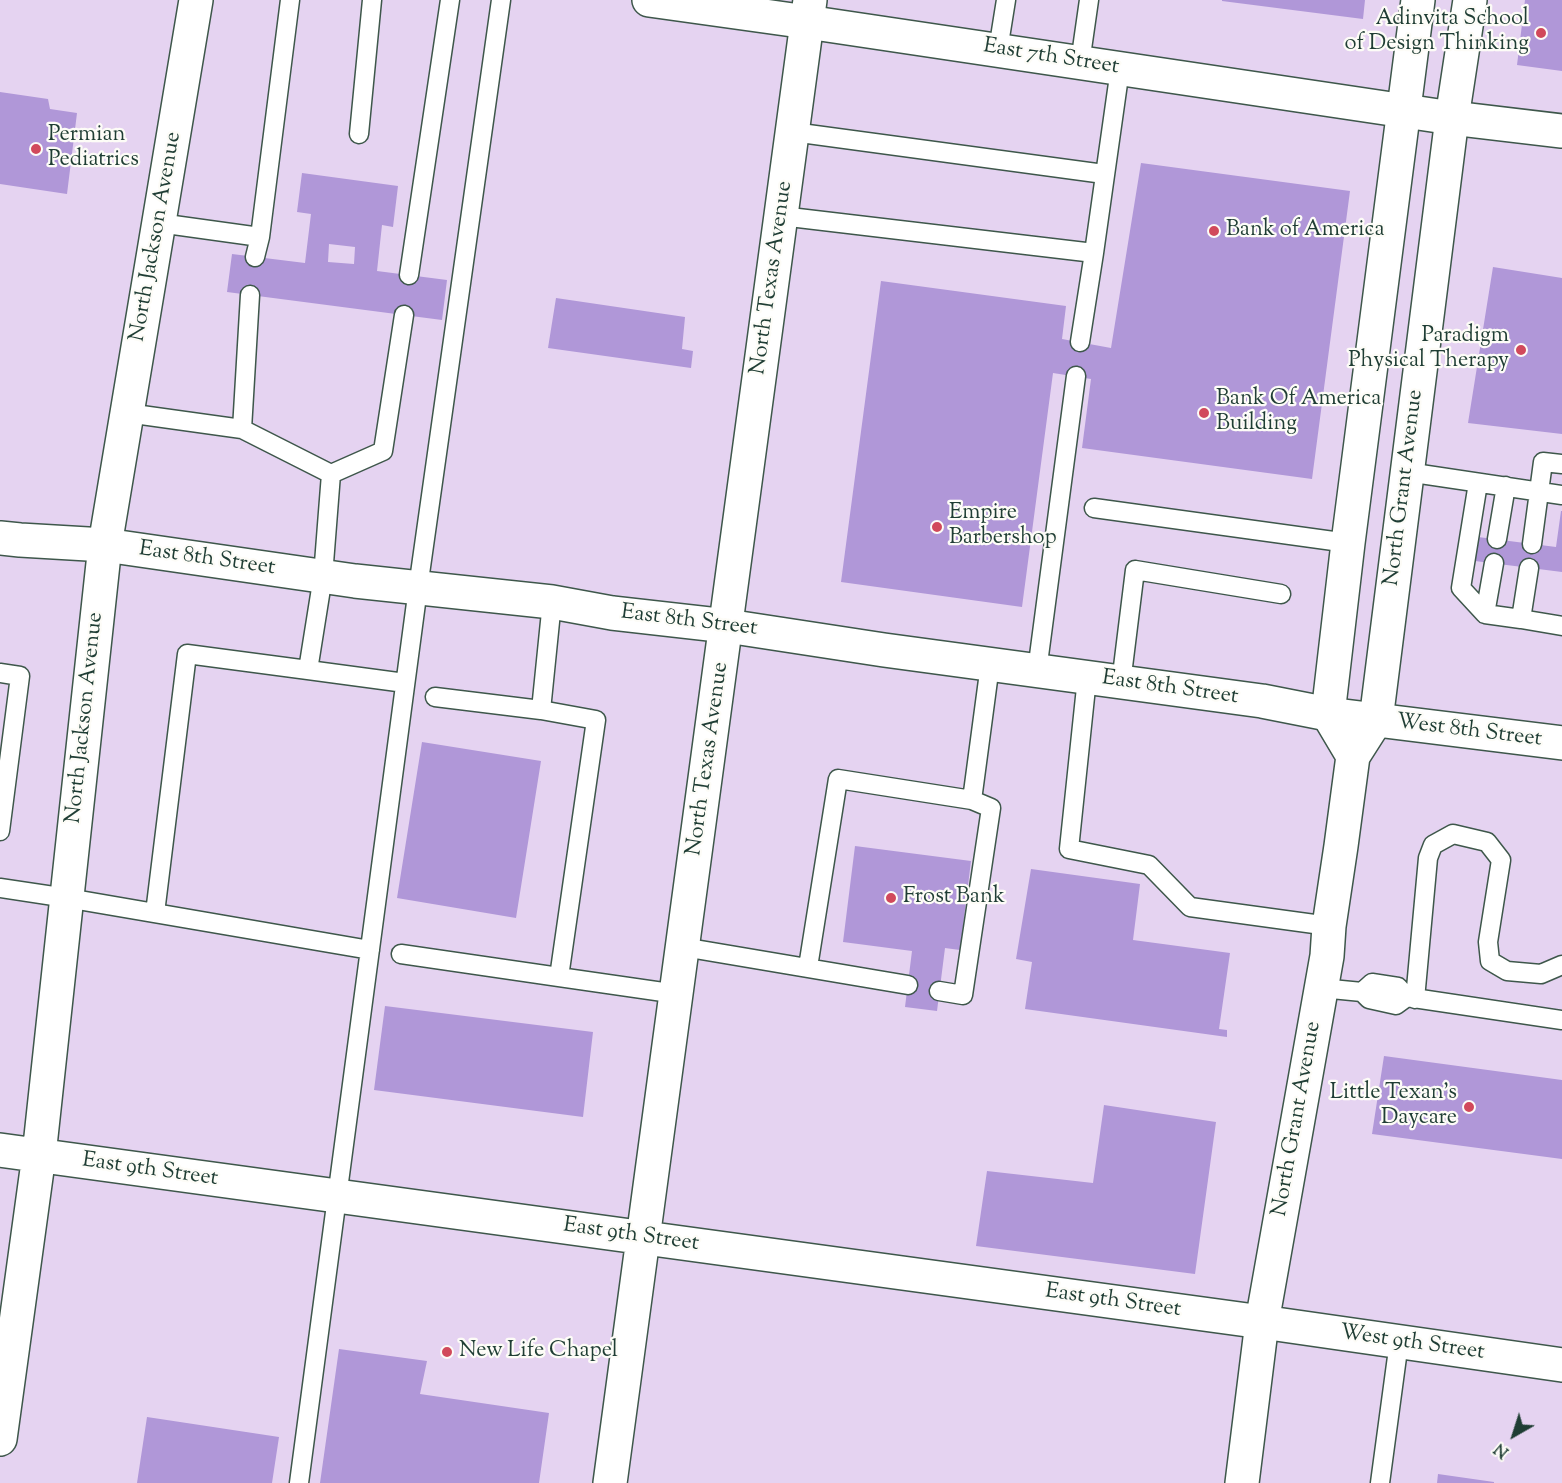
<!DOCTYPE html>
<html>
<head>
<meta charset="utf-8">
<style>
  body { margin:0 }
  #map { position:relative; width:1562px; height:1483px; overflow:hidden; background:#f1e8cf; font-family:"Sorts Mill Goudy",serif }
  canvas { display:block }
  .north { position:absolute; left:1484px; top:1405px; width:60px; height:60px; -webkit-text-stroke:4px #fdfcf7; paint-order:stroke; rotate:219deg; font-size:16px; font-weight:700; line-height:24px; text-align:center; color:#1f3d34 }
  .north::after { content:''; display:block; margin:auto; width:21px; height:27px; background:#1f3d34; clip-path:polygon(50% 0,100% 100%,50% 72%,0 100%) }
</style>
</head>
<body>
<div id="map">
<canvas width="1562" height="1483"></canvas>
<div class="north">N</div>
</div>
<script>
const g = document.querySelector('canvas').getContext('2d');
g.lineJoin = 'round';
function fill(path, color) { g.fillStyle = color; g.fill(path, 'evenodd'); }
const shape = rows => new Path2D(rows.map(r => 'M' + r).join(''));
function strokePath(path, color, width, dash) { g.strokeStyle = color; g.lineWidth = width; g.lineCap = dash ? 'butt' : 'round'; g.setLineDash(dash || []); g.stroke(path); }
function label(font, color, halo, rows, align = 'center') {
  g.font = font + ' "Sorts Mill Goudy",serif'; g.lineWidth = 4.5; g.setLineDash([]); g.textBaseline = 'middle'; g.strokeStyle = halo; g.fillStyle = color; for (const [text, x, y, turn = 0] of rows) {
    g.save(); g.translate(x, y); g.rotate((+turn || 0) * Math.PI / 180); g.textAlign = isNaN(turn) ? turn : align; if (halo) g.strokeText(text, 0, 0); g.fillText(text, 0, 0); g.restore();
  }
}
const built = shape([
  [0,0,1562,0,1562,1483,0,1483]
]);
const building = shape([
  [1222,0,1365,0,1363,19,1222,1],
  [1525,0,1562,0,1562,71,1517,65],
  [0,92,48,99,50,109,77,113,67,194,0,184],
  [1141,163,1350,191,1312,479,1082,448,1091,379,1053,373,1022,607,841,582,881,281,1066,306,1062,339,1111,348],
  [302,173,398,186,393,227,382,225,377,271,447,280,442,320,227,292,232,254,305,263,311,214,297,212],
  [329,244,355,247,354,264,328,262],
  [1493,267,1562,278,1562,434,1468,423],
  [556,298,685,317,682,349,693,351,691,368,548,348],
  [1561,511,1562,511,1562,572,1475,561,1478,537,1556,547],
  [422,742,541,761,516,918,397,898],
  [855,846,971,861,960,950,945,948,937,1011,905,1007,912,951,843,942],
  [1031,869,1140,884,1133,940,1230,953,1219,1029,1227,1030,1227,1037,1025,1009,1032,962,1016,959],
  [385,1006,593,1032,583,1117,374,1090],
  [1384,1056,1562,1080,1562,1159,1372,1134],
  [1104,1105,1216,1122,1195,1274,976,1246,987,1171,1093,1183],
  [339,1349,427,1361,420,1394,549,1413,539,1483,320,1483],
  [147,1417,279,1437,272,1483,137,1483],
  [1438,1474,1494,1482,1494,1483,1437,1483]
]);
const service = shape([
  [998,50,1006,0],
  [1080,63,1089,0],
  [793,132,1104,174],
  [359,134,372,0],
  [781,216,1094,253],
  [159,223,260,237],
  [255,257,260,237,290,0],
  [409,275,450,0],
  [1080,342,1094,253,1120,69],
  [127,413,242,429,331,474,383,451,404,315],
  [242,429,250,295],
  [1407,472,1562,495],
  [1478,483,1461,588,1485,614],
  [1094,508,1348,543],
  [1497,539,1506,486],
  [1532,544,1543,462,1562,464],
  [1494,563,1485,614,1521,619],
  [1529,568,1521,619,1562,626],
  [308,670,405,683],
  [1037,671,1076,376],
  [0,673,20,676,0,831],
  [1087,678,1069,849,1149,865,1190,907,1329,926],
  [1121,683,1135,570,1281,594],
  [435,697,541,710],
  [0,888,67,898,370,950],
  [155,913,187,654,308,670,323,576,331,474],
  [683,947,908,985],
  [401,954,559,977,596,720,541,710,552,602],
  [808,967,838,779,972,800,990,665],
  [559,977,677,994],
  [1321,988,1362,992,1369,999,1396,1005,1407,997],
  [939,991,963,995,991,808,972,800],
  [1362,992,1372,983,1398,987,1407,997,1562,1020],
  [1415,999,1428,858,1433,845,1453,834,1487,842,1501,860,1488,942,1490,961,1507,971,1541,974,1562,965],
  [299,1483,418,588,501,0],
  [1380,1483,1399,1342]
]);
const minor = shape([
  [0,1150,1262,1322,1562,1365],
  [0,1439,39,1155,105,545,196,0],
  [610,1483,810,0]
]);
const tertiary = shape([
  [649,0,807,22,1452,118,1562,131]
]);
const secondary = shape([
  [0,538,20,540,105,545,355,581,552,602,612,613,727,626,884,650,1262,701,1328,714,1562,743]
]);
const primary = shape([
  [1353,756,1328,714,1348,543,1418,0],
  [1242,1483,1262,1322,1327,956,1329,926,1341,846,1353,756,1376,720,1452,118,1470,0]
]);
const markers = [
  [1541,33,6,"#d1495b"],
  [36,149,6,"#d1495b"],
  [1214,231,6,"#d1495b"],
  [1521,350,6,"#d1495b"],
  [1204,413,6,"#d1495b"],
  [937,527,6,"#d1495b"],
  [891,898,6,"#d1495b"],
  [1469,1107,6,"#d1495b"],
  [447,1352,6,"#d1495b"]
];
const poiNames = [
  ["Adinvita School",1529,20,"right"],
  ["of Design Thinking",1529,45,"right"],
  ["Permian",48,136],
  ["Pediatrics",48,161],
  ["Bank of America",1226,231],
  ["Paradigm",1509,337,"right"],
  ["Physical Therapy",1509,362,"right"],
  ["Bank Of America",1216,400],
  ["Building",1216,425],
  ["Empire",949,514],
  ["Barbershop",949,539],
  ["Frost Bank",903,898],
  ["Little Texan's",1457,1094,"right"],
  ["Daycare",1457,1119,"right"],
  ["New Life Chapel",459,1352]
];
const streetNames = [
  ["East 7th Street",1051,58,9],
  ["North Jackson Avenue",157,237,-80],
  ["North Texas Avenue",773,278,-82],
  ["North Grant Avenue",1405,488,-83],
  ["East 8th Street",207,560,8],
  ["East 8th Street",689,622,7],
  ["East 8th Street",1170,689,8],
  ["North Jackson Avenue",86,718,-84],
  ["West 8th Street",1469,732,7],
  ["North Texas Avenue",709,759,-82],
  ["North Grant Avenue",1298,1119,-80],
  ["East 9th Street",150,1171,8],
  ["East 9th Street",631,1236,8],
  ["East 9th Street",1113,1302,8],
  ["West 9th Street",1412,1344,8]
];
fill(built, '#e5d3f1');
fill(building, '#b097d8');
strokePath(service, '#3e574b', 21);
strokePath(minor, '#3e574b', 36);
strokePath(tertiary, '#3e574b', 36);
strokePath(secondary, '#3e574b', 36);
strokePath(primary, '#3e574b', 36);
strokePath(service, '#fff', 18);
strokePath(minor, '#fff', 33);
strokePath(tertiary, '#fff', 33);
strokePath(secondary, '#fff', 33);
strokePath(primary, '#fff', 33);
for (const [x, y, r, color] of markers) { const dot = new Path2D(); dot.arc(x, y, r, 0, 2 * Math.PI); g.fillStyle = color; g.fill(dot); strokePath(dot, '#fdfcf7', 2); }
label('22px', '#1f3d34', '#fdfcf7', poiNames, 'left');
label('22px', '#1f3d34', '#fdfcf7', streetNames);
</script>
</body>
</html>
